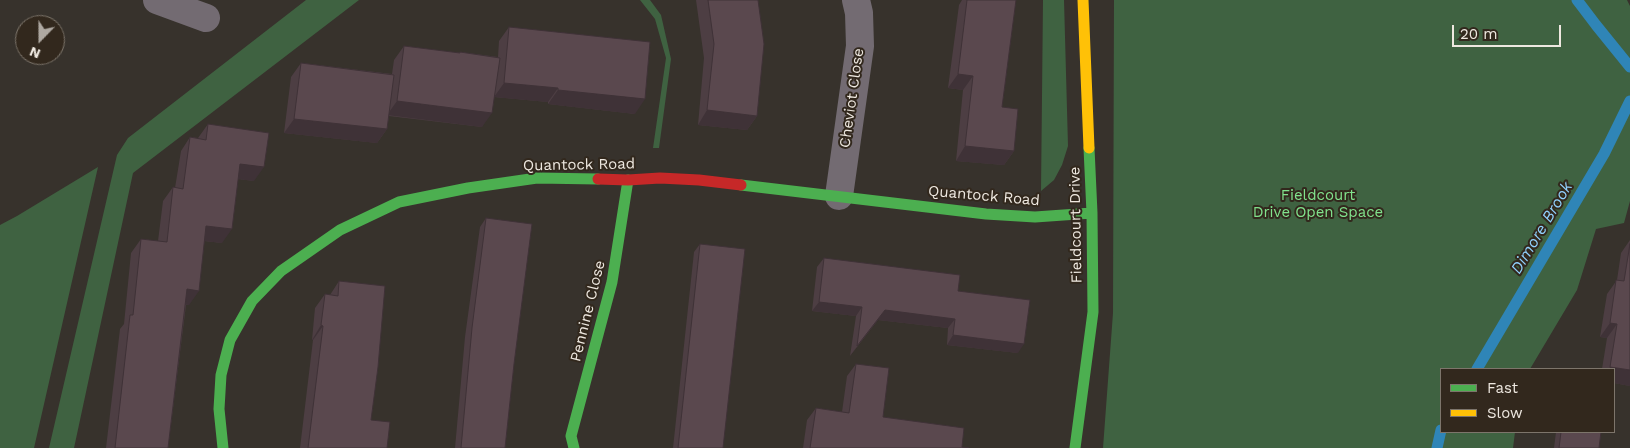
<!DOCTYPE html>
<html>
<head>
<meta charset="utf-8">
<style>
  body { margin:0 }
  #map { position:relative; width:1630px; height:448px; overflow:hidden; background:#37322c; font-family:"Work Sans",sans-serif }
  canvas { display:block }
  .legend { position:absolute; left:1440px; top:368px; width:175px; height:65px; box-sizing:border-box; background:#32281d; border:1px solid #7d756b; margin:0; padding:6px 9px; list-style:none; font-size:15px; color:#eee8e0 }
  .legend li { display:flex; align-items:center; gap:10px; height:25px }
  .legend b { width:25px; border:1px solid #7d756b }
  .north { position:absolute; left:15px; top:15px; width:50px; height:50px; box-sizing:border-box; background:#32281d; border:1px solid #7d756b; border-radius:50%; rotate:202deg; font-size:14px; font-weight:700; line-height:20px; text-align:center; color:#eee8e0 }
  .north::after { content:''; display:block; margin:auto; width:18px; height:22px; background:#aea8a1; clip-path:polygon(50% 0,100% 100%,50% 72%,0 100%) }
  .scale { position:absolute; left:1452px; top:25px; width:109px; height:22px; box-sizing:border-box; border:2px solid #eee8e0; border-top:0; padding-left:6px; font-size:15px; line-height:18px; white-space:nowrap; color:#eee8e0; -webkit-text-stroke:4px #32281d; paint-order:stroke }
</style>
</head>
<body>
<div id="map">
<canvas width="1630" height="448"></canvas>
<ul class="legend">
<li><b style="height:6px;background:#4caf50"></b>Fast</li>
<li><b style="height:6px;background:#ffc107"></b>Slow</li>
</ul>
<div class="north">N</div>
<div class="scale">20 m</div>
</div>
<script>
const g = document.querySelector('canvas').getContext('2d');
g.lineJoin = 'round';
function fill(path, color) { g.fillStyle = color; g.fill(path, 'evenodd'); }
const shape = rows => new Path2D(rows.map(r => 'M' + r).join(''));
function strokePath(path, color, width, dash) { g.strokeStyle = color; g.lineWidth = width; g.lineCap = dash ? 'butt' : 'round'; g.setLineDash(dash || []); g.stroke(path); }
function label(font, color, halo, rows, align = 'center') {
  g.font = font + ' "Work Sans",sans-serif'; g.lineWidth = 4; g.setLineDash([]); g.textBaseline = 'middle'; g.strokeStyle = halo; g.fillStyle = color; for (const [text, x, y, turn = 0] of rows) {
    g.save(); g.translate(x, y); g.rotate((+turn || 0) * Math.PI / 180); g.textAlign = isNaN(turn) ? turn : align; if (halo) g.strokeText(text, 0, 0); g.fillText(text, 0, 0); g.restore();
  }
}
const green = shape([
  [306,0,359,0,133,173,74,448,49,448,117,155,128,138],
  [640,0,650,0,661,15,671,59,659,148,653,148,666,58,655,19],
  [1043,0,1064,0,1068,146,1062,165,1054,180,1041,191],
  [1114,0,1627,0,1630,6,1630,201,1624,223,1596,229,1577,290,1530,369,1441,369,1441,432,1515,432,1513,448,1103,448,1113,313],
  [98,167,34,448,0,448,0,225,17,216]
]);
const stream = shape([
  [1577,0,1596,25,1630,67],
  [1477,369,1604,154,1630,101],
  [1437,448,1441,430]
]);
const street = shape([
  [157,0,206,18],
  [839,196,860,46,859,13,856,0]
]);
const fast = shape([
  [741,185,986,214,1035,217,1092,213],
  [223,448,219,409,221,375,230,340,252,301,281,271,340,230,399,202,468,188,537,178,598,179],
  [574,448,571,436,612,282,628,180],
  [1075,448,1093,312,1092,213,1089,148]
]);
const slow = shape([
  [1083,0,1089,148]
]);
const jam = shape([
  [598,179,628,180,660,178,699,180,741,185]
]);
const wall = shape([
  [696,0,758,0,757,116,747,130,698,125,704,58],
  [962,0,1016,0,1002,107,1014,151,1004,165,956,161,963,90,948,88,959,5],
  [509,27,635,114,548,104,548,102,494,97,482,127,389,116,387,129,377,143,284,133,291,77,301,63,392,74,394,60,404,46,459,53,460,52,498,57,499,41],
  [208,124,254,181,238,179,222,243,204,241,189,305,186,305,168,448,106,448,120,329,124,324,131,253,141,239,158,241,163,201,173,187,175,188,181,151,190,137,198,138],
  [486,218,514,364,505,448,455,448,465,337,480,227],
  [1630,240,1630,386,1614,383,1614,369,1602,369,1607,338,1600,337,1607,294,1617,280,1621,253],
  [700,244,723,448,673,448,694,252],
  [824,258,958,291,1018,353,947,345,948,328,878,320,850,356,856,316,812,311,817,267],
  [339,281,371,420,387,448,300,448,313,340,312,340,315,308,325,294,330,295],
  [856,364,883,417,962,447,969,448,803,448,807,420,816,408,842,412,847,376],
  [1556,432,1601,432,1599,448,1554,448]
]);
const shadedWall = shape([
  [958,74,973,76,963,90,948,88],
  [504,83,558,88,548,102,494,97],
  [558,90,645,99,635,114,548,104],
  [397,101,492,113,482,127,387,115],
  [707,110,757,116,747,130,698,125],
  [294,119,387,129,377,143,284,133],
  [965,146,1014,151,1004,165,956,161],
  [240,164,264,167,254,181,230,178],
  [206,226,232,229,222,243,196,240],
  [187,289,199,291,189,305,178,304],
  [819,302,862,307,856,316,812,311],
  [885,310,955,319,948,328,878,320,850,356],
  [1610,323,1617,324,1607,338,1600,337],
  [321,325,323,326,313,340,312,340],
  [953,335,1024,344,1018,353,947,345],
  [1610,367,1630,370,1630,386,1614,383,1614,369,1609,369]
]);
const building = shape([
  [708,0,758,0,764,44,757,116,707,110,714,44,708,0],
  [967,0,1016,0,1002,107,1018,109,1014,151,965,146,973,76,958,74,967,0],
  [509,27,650,42,645,99,558,90,558,88,504,83,509,27],
  [404,46,460,53,460,52,500,58,492,113,397,101,404,46],
  [301,63,394,75,387,129,294,119,301,63],
  [208,124,269,133,264,167,240,164,232,229,206,226,199,291,187,289,168,448,115,448,130,315,133,315,141,239,167,242,173,187,183,189,190,137,206,140,208,124],
  [486,218,532,224,514,364,505,448,461,448,472,328,486,218],
  [700,244,745,249,723,448,678,448,700,244],
  [1630,244,1630,370,1610,367,1617,324,1610,323,1616,280,1624,281,1630,244],
  [824,258,960,275,958,291,1030,300,1024,344,953,335,955,319,885,310,857,346,862,307,819,302,824,258],
  [339,281,385,286,378,367,371,420,390,422,387,448,308,448,323,326,321,325,325,294,338,296,339,281],
  [856,364,889,368,883,417,964,428,962,447,969,448,810,448,816,408,849,413,856,364],
  [1561,432,1601,432,1599,448,1559,448,1561,432]
]);
const streetNames = [
  ["Cheviot Close",852,98,-82],
  ["Quantock Road",579,165,-1],
  ["Quantock Road",984,196,5],
  ["Fieldcourt Drive",1076,225,-91],
  ["Pennine Close",588,311,-76]
];
const parkNames = [
  ["Fieldcourt",1318,196],
  ["Drive Open Space",1318,213]
];
const waterNames = [
  ["Dimore Brook",1542,228,-59]
];
fill(green, '#3f6241');
strokePath(stream, '#2f85b7', 11);
strokePath(street, '#736b72', 28);
strokePath(fast, '#4caf50', 11);
strokePath(slow, '#ffc107', 11);
strokePath(jam, '#c62828', 11);
fill(wall, '#4d3e43');
fill(shadedWall, '#3f3237');
fill(building, '#5a484e');
strokePath(building, '#3f3237', 1);
label('15px', '#eee8e0', '#32281d', streetNames);
label('15px', '#81e28c', '#32281d', parkNames);
label('italic 16px', '#91d1fd', '#32281d', waterNames);
</script>
</body>
</html>
